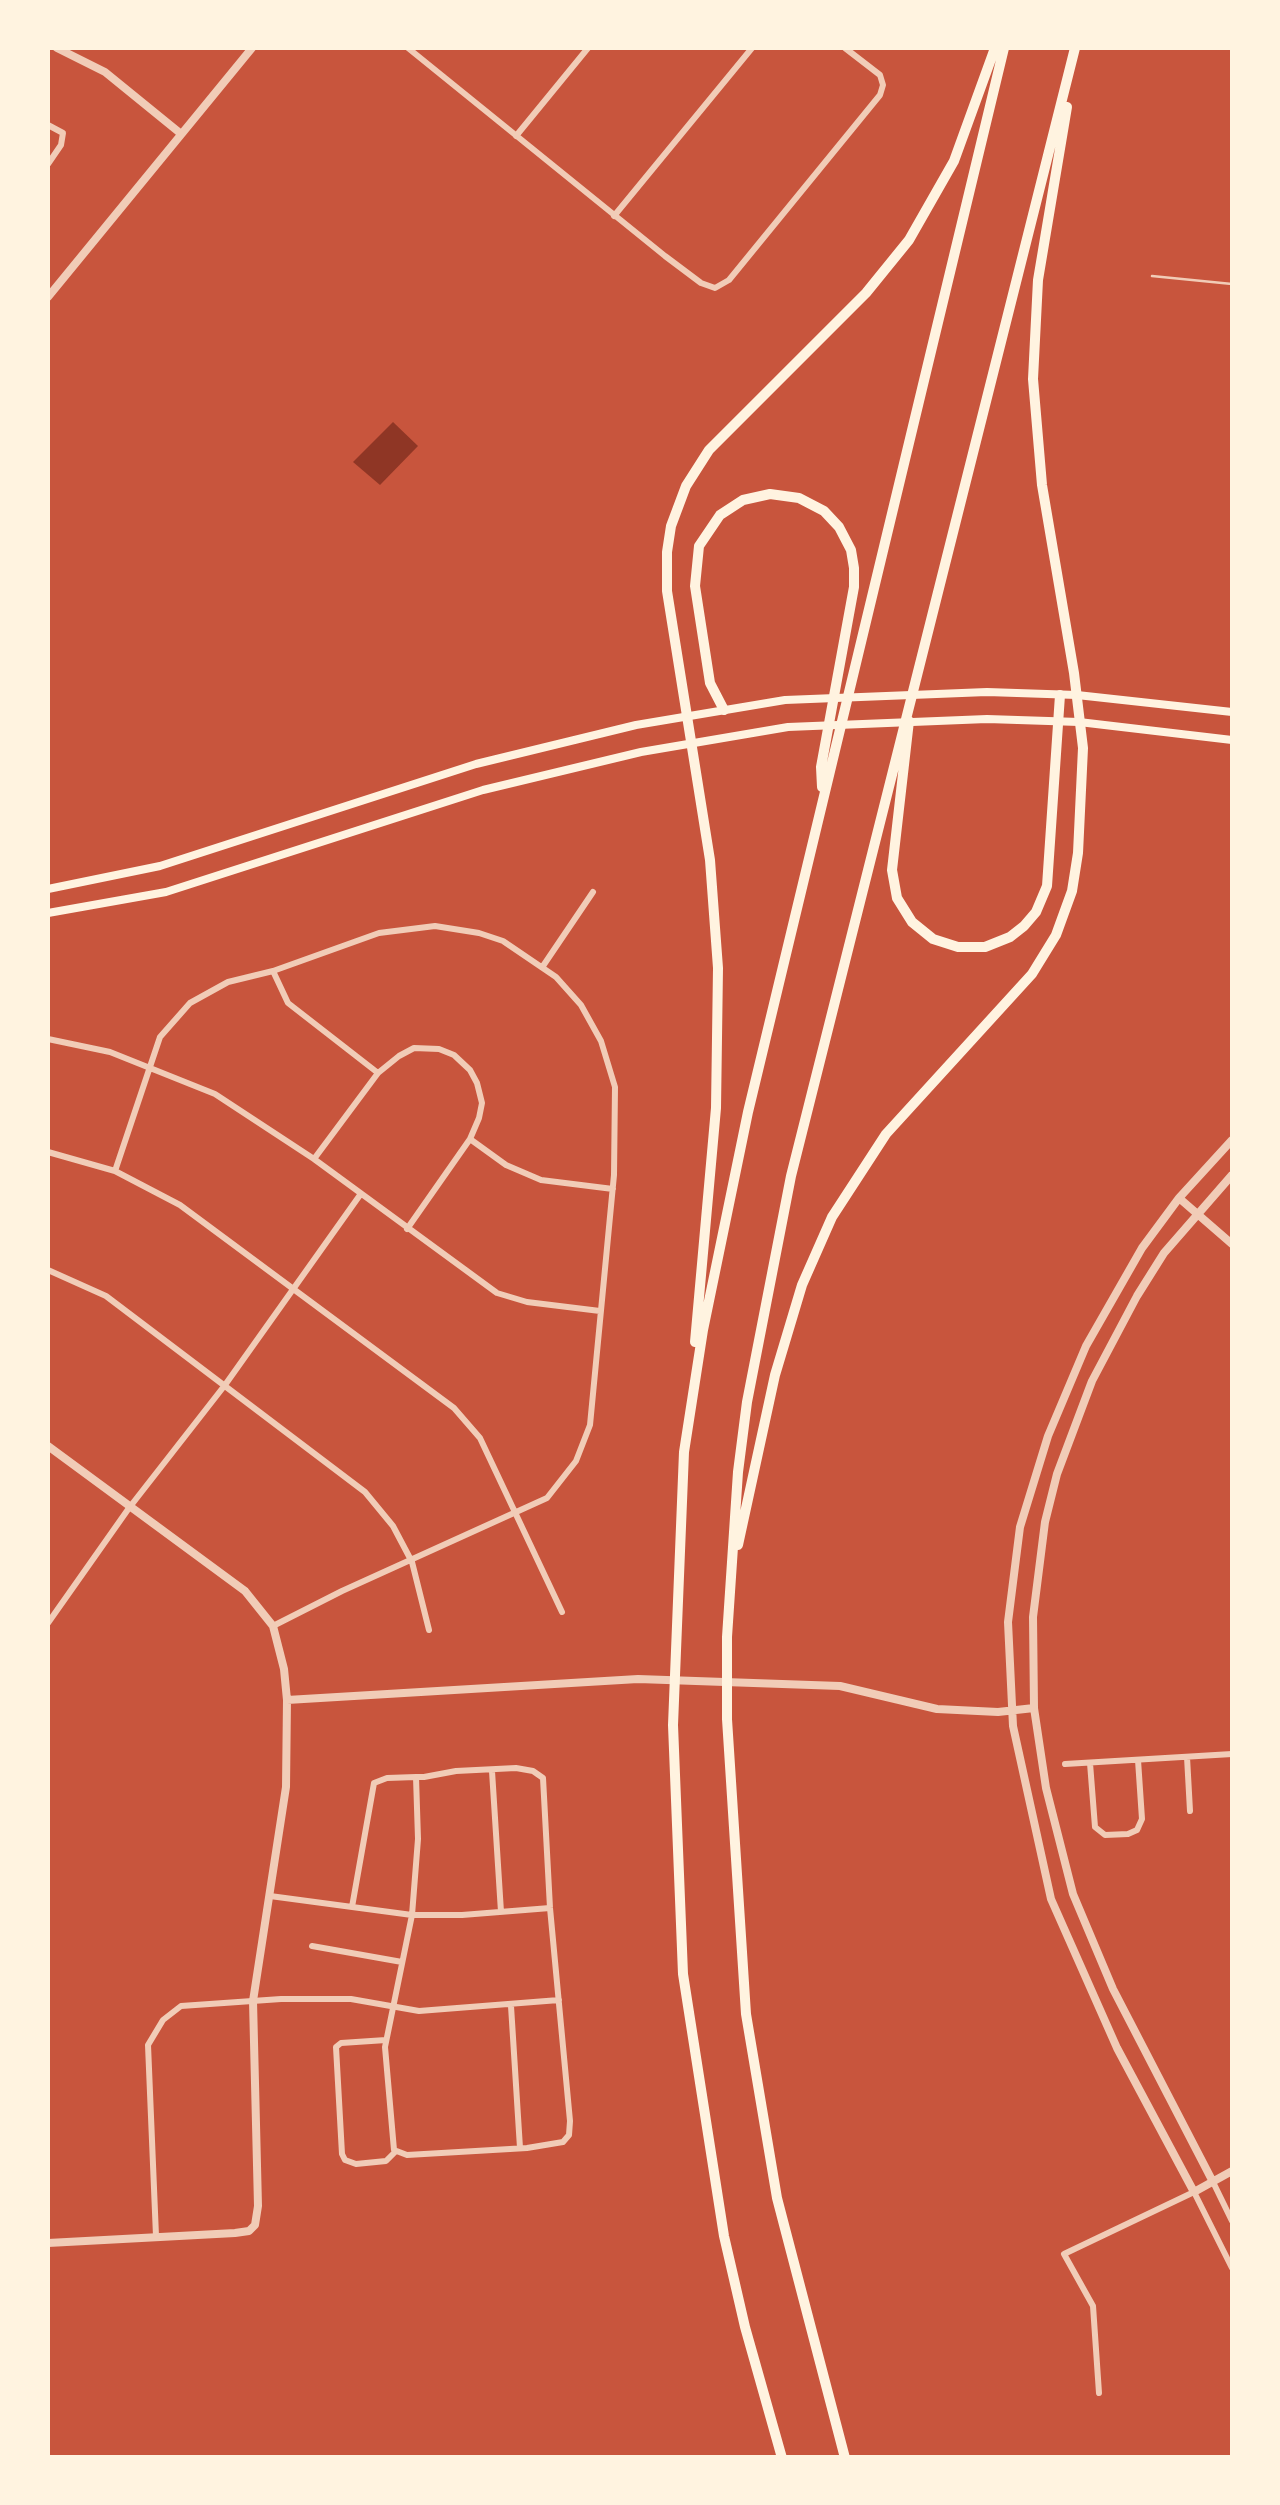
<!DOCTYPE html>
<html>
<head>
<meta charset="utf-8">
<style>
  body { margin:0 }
  #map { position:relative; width:1280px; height:2505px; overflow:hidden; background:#c8553d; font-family:"PT Sans Narrow",sans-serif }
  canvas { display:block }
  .frame { position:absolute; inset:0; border:50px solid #fff3e0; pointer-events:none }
</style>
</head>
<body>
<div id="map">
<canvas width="1280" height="2505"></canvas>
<div class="frame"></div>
</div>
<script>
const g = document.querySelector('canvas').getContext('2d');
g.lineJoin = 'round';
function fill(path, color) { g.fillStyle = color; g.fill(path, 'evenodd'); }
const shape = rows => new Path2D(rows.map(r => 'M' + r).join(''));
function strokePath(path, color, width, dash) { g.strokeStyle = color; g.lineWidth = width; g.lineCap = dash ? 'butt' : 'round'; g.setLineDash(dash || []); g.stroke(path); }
const water = shape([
  [393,422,418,446,380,485,353,462]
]);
const service = shape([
  [1152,276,1232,284]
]);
const minor = shape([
  [408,48,665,256,701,283,715,288,729,280,880,95,883,85,880,75,845,48],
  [48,125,63,133,61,145,48,164],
  [516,136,588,48],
  [614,216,752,48],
  [543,966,593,892],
  [273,971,288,1003,378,1073],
  [48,1039,110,1052,215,1094,314,1159,497,1293,527,1302,600,1311],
  [470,1139,506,1165,541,1180,613,1189],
  [48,1152,115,1171,180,1205,454,1408,480,1438,562,1612],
  [314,1159,378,1073,399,1056,414,1048,439,1049,454,1055,470,1070,477,1083,482,1103,479,1118,470,1139,407,1229],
  [115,1171,160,1037,190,1003,228,982,273,971,379,933,435,926,479,933,503,941,556,977,581,1005,601,1041,615,1087,614,1175,590,1425,576,1461,547,1498,342,1591,273,1626],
  [48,1270,106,1296,365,1492,393,1526,412,1562,429,1630],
  [48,1623,129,1508,225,1385,360,1195],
  [1187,1757,1190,1811],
  [1090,1763,1095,1827,1105,1835,1128,1834,1137,1830,1142,1819,1138,1760],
  [1065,1764,1232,1754],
  [492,1771,501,1912],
  [270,1896,412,1915,462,1915,550,1908],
  [352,1907,374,1783,387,1778,416,1777,424,1777,456,1771,516,1768,533,1771,543,1778,550,1908,570,2121,569,2135,563,2142,527,2148,407,2155,394,2150,385,2047,412,1915,418,1839,416,1777],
  [312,1946,402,1962],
  [511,2006,520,2148],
  [386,2040,341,2043,336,2047,342,2154,345,2160,356,2164,386,2161,396,2151],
  [1213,2182,1232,2221],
  [156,2236,148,2045,163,2020,181,2006,281,1999,351,1999,419,2011,559,2000],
  [1099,2393,1093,2306,1064,2254,1194,2192,1232,2268]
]);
const tertiary = shape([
  [57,48,105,72,180,133],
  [48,297,252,48],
  [1232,1140,1179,1198,1142,1248,1086,1346,1048,1436,1020,1527,1008,1622,1013,1726,1051,1899,1117,2048,1194,2192,1232,2171],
  [1179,1198,1232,1244],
  [48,1446,245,1591,273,1626,284,1669,287,1700,286,1787,253,2001,258,2206,255,2225,249,2231,235,2233,48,2243],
  [287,1700,638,1679,840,1686,937,1709,998,1712,1034,1708],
  [1213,2182,1113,1989,1073,1894,1046,1788,1034,1708,1033,1617,1045,1522,1057,1474,1092,1381,1137,1296,1164,1253,1232,1175]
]);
const secondary = shape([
  [48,889,160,866,476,764,636,725,785,700,987,692,1077,695,1232,712],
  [48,913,166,892,483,790,641,752,788,727,987,719,1079,722,1232,740]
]);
const motorway = shape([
  [724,710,710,683,695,586,699,546,720,515,743,500,770,494,799,498,824,511,839,527,851,550,854,568,854,587,821,767,822,787],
  [909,721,892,870,897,898,912,922,933,939,958,947,985,947,1010,937,1024,926,1036,912,1047,886,1060,695],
  [695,1342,716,1108,718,968,710,860,667,591,667,552,671,526,686,486,709,450,866,293,909,240,954,161,995,48],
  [738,1545,775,1375,802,1285,832,1217,886,1134,1032,974,1056,935,1072,891,1078,853,1083,748,1074,673,1042,485,1033,379,1038,280,1067,107],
  [782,2458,745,2327,724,2236,683,1974,673,1725,684,1452,703,1330,748,1112,1004,48],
  [845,2458,777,2198,746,2014,727,1719,727,1637,738,1472,747,1402,791,1176,1075,48]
]);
fill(water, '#8f3625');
strokePath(service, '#f1ccb7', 2.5);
strokePath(minor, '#f1ccb7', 6);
strokePath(tertiary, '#f1ccb7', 8);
strokePath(secondary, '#fff3e0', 8);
strokePath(motorway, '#fff3e0', 10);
</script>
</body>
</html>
